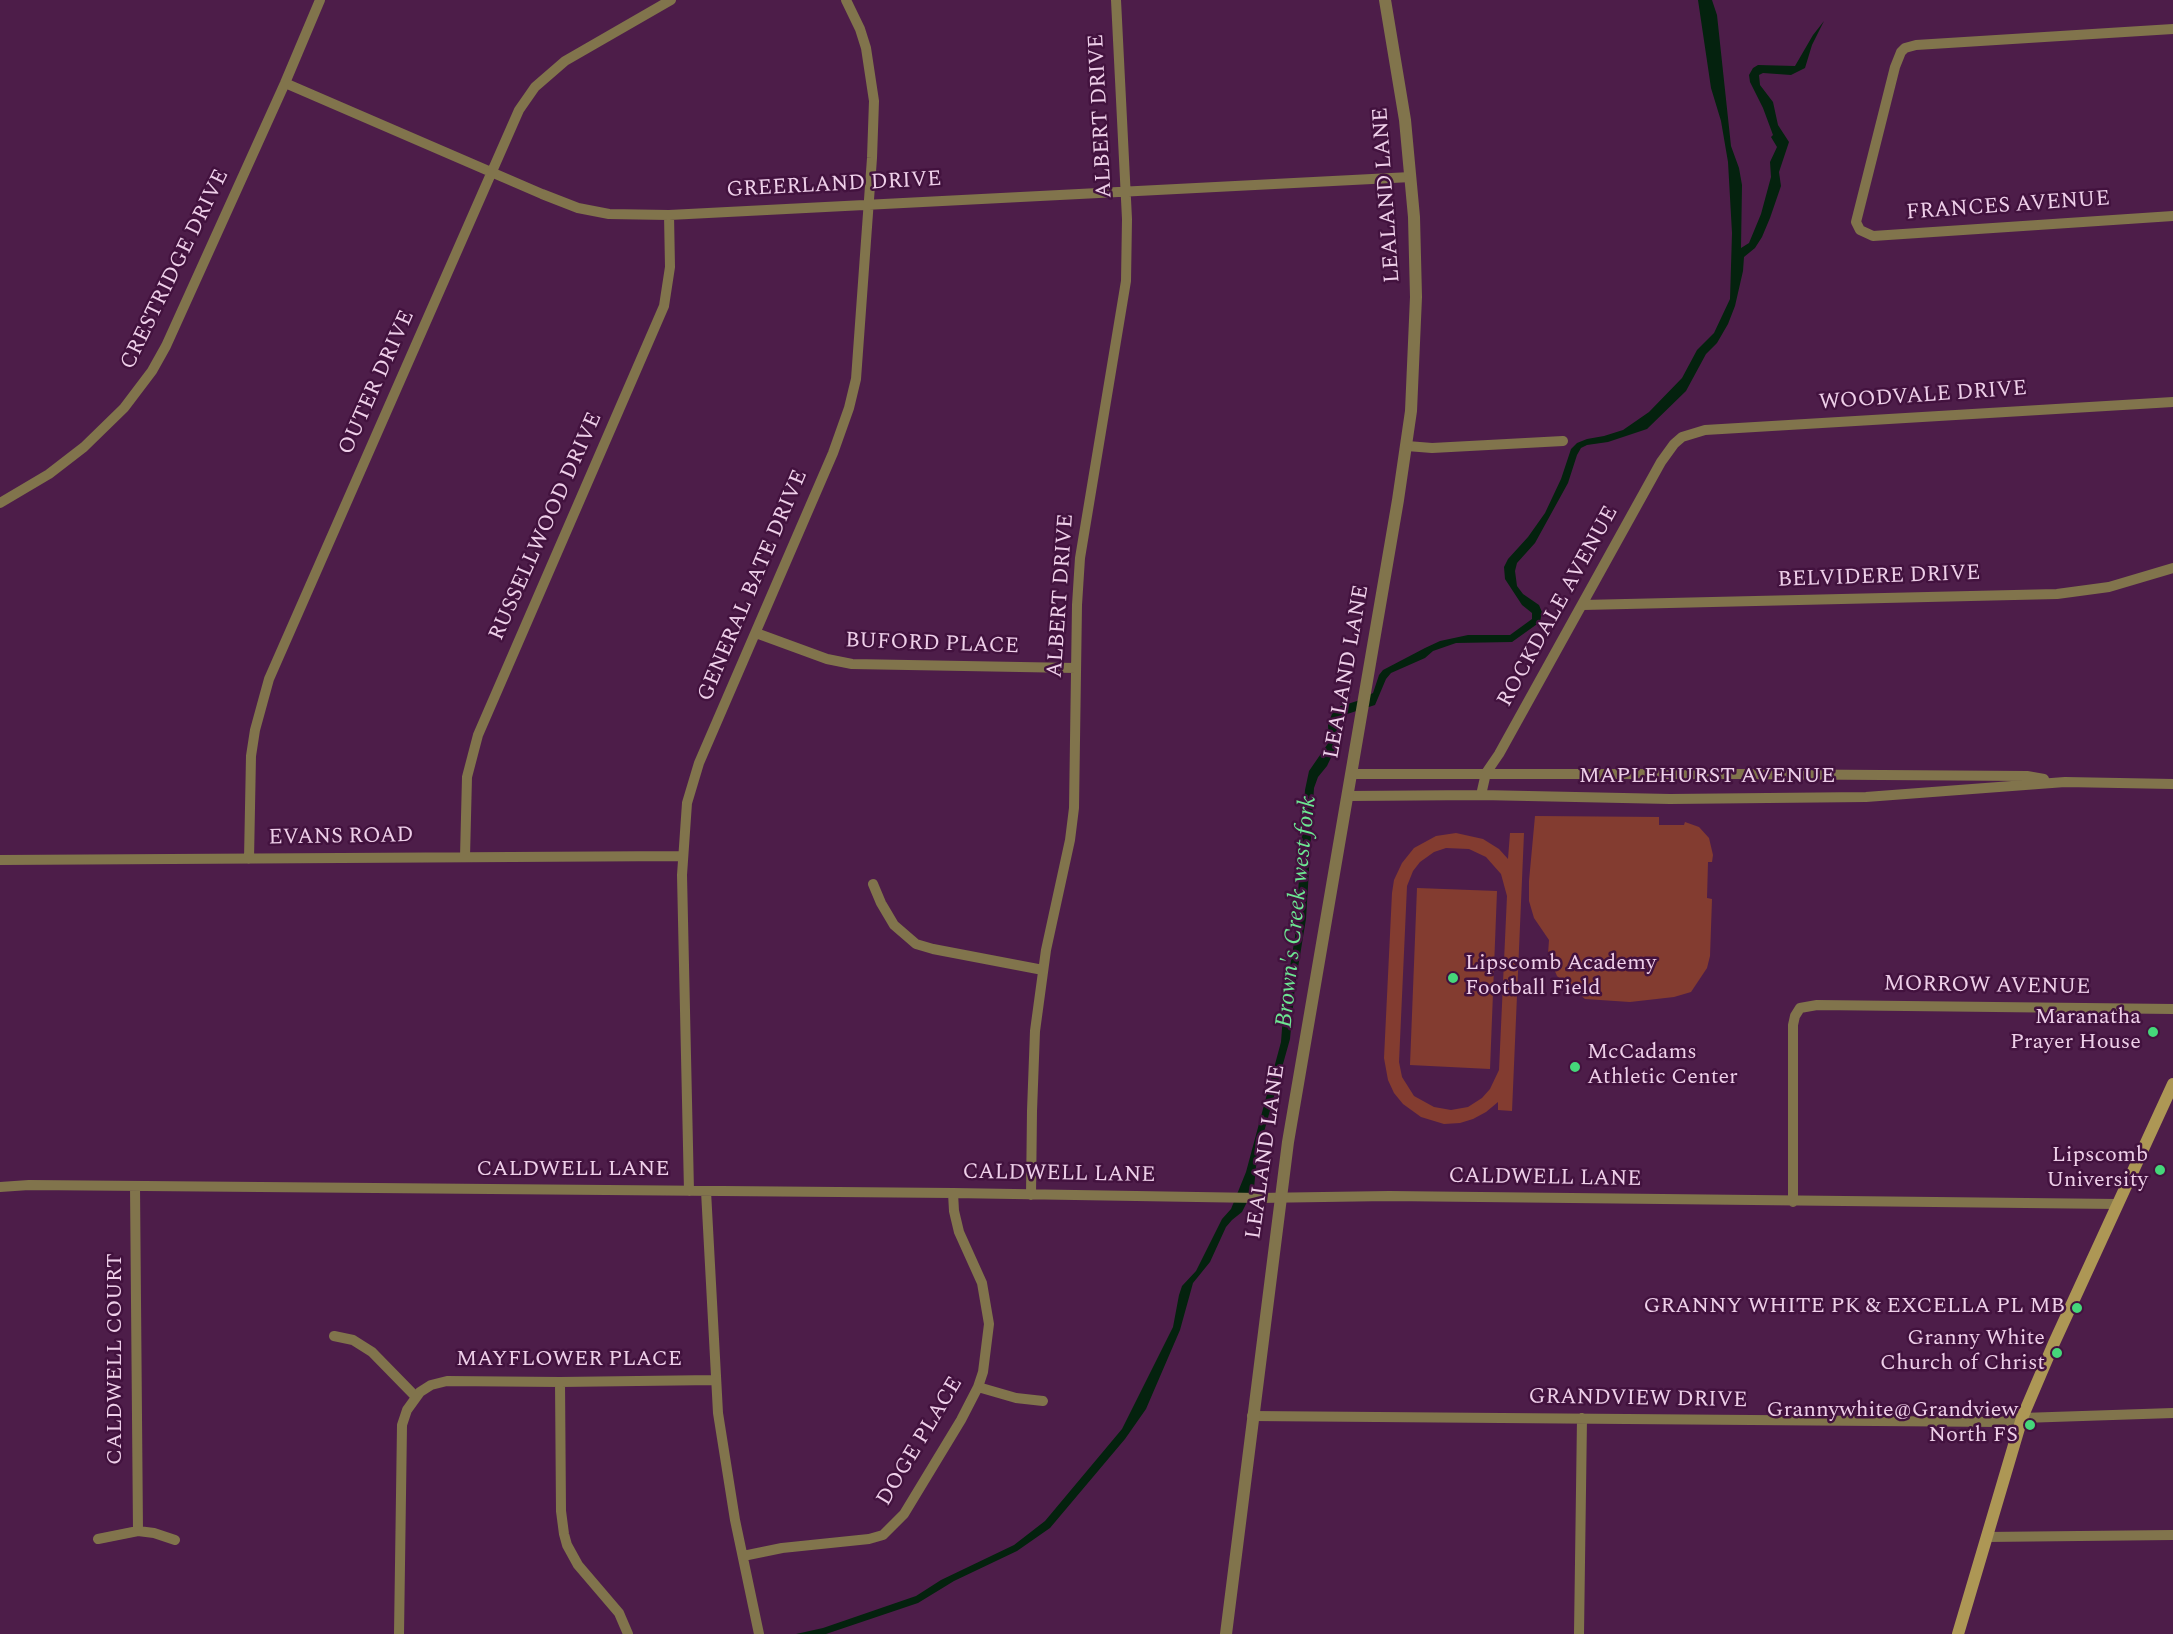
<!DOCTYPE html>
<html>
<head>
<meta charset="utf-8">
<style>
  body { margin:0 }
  canvas { display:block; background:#4d1d49 }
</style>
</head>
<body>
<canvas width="2173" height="1634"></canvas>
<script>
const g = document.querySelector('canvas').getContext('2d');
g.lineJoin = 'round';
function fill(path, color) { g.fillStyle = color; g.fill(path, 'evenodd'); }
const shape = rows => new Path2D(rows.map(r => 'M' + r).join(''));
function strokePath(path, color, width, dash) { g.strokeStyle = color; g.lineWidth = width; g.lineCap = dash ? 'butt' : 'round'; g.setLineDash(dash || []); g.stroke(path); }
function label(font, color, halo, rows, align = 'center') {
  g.font = font + ' Spectral,serif'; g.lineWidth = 5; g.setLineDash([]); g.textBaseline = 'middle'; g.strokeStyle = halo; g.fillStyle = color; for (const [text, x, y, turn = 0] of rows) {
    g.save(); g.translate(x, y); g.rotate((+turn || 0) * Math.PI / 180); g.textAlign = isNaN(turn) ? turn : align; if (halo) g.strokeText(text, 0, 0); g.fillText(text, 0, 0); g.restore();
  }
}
const green = shape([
  [1535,816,1659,817,1659,825,1684,825,1685,822,1699,827,1709,838,1713,855,1712,862,1708,862,1707,898,1712,899,1710,956,1707,968,1691,992,1674,997,1630,1002,1585,999,1557,976,1548,955,1549,940,1534,918,1529,901,1529,881],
  [1456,833,1483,839,1499,849,1508,859,1510,833,1524,833,1512,1111,1498,1110,1498,1102,1486,1112,1473,1119,1460,1123,1444,1124,1421,1117,1403,1104,1394,1093,1388,1080,1384,1058,1392,893,1394,880,1402,863,1414,848,1436,836],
  [1446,848,1469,849,1486,857,1501,874,1507,896,1499,1070,1490,1089,1482,1098,1468,1107,1451,1110,1434,1107,1414,1096,1402,1077,1399,1062,1407,886,1413,871,1420,862,1434,852],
  [1417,888,1497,891,1490,1069,1410,1065]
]);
const water = shape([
  [1698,0,1712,0,1717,15,1731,146,1739,168,1742,185,1741,248,1749,243,1761,214,1771,177,1770,162,1777,147,1771,137,1773,135,1763,108,1750,82,1749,75,1753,68,1758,65,1795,66,1813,35,1824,21,1812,45,1805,68,1791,75,1763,73,1759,75,1760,85,1773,102,1778,125,1789,142,1779,172,1781,186,1770,218,1762,237,1755,248,1744,257,1743,271,1735,306,1728,324,1717,343,1706,354,1686,391,1647,429,1608,442,1587,445,1581,448,1577,455,1568,483,1535,543,1517,563,1515,571,1517,586,1523,594,1539,605,1542,612,1540,622,1512,642,1456,643,1433,651,1425,658,1391,673,1386,679,1375,705,1341,716,1337,723,1337,745,1327,766,1318,777,1314,788,1306,919,1295,986,1290,1039,1257,1157,1254,1188,1242,1212,1232,1220,1226,1227,1210,1262,1193,1283,1180,1330,1146,1409,1125,1439,1050,1528,1017,1551,954,1581,918,1603,826,1634,796,1634,823,1628,916,1596,941,1580,1014,1545,1045,1521,1122,1429,1173,1327,1179,1295,1182,1286,1196,1271,1222,1219,1231,1209,1246,1172,1281,1042,1284,1002,1295,937,1305,790,1309,771,1329,742,1328,725,1333,711,1341,706,1357,701,1373,693,1379,675,1383,670,1425,648,1440,641,1468,635,1510,635,1532,619,1532,613,1522,605,1505,579,1504,567,1508,559,1528,537,1545,513,1561,479,1571,449,1577,443,1587,439,1604,436,1623,430,1649,412,1682,378,1697,350,1714,333,1730,299,1732,233,1728,162,1721,121,1711,88]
]);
const minor = shape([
  [2173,29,1916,45,1905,48,1901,52,1895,67,1856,222,1860,230,1873,236,2173,216],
  [285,83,542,194,578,208,609,214,669,215,1411,177],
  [1407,446,1432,448,1563,441],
  [0,503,49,474,84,447,124,408,152,371,166,346,285,83,320,0],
  [1583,605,2057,594,2109,587,2173,568],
  [756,633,827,659,852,664,1076,668],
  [1352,774,1737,774,2027,776,2044,779],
  [1481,795,1486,773,1499,754,1661,462,1674,444,1682,437,1705,430,2173,402],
  [1348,796,1481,795,1670,799,1866,797,2065,782,2173,784],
  [465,857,467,777,478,735,664,306,670,267,669,215],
  [249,859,251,756,255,730,269,679,519,110,535,87,565,61,671,0],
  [0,860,682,856],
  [873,884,881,903,894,925,916,944,933,949,1043,970],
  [135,1186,138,1531],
  [0,1187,29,1185,953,1193,1258,1198,1389,1196,2117,1204],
  [689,1191,682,875,687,803,699,763,833,453,849,408,856,379,872,158,874,101,866,48,860,29,846,0],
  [706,1191,718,1413,735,1520,759,1634],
  [1031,1195,1032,1111,1035,1031,1046,950,1070,840,1074,808,1077,605,1080,558,1126,281,1127,219,1116,0],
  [1793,1202,1793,1025,1795,1016,1800,1008,1817,1005,2173,1009],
  [334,1336,353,1340,372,1352,416,1397],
  [560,1382,561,1511,564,1534,567,1545,578,1565,619,1613,628,1634],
  [978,1387,1016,1398,1043,1401],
  [1252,1416,2001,1422,2022,1418,2173,1413],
  [1986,1537,2173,1535],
  [98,1539,138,1531,154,1533,175,1540],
  [743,1556,782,1548,869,1539,883,1535,904,1514,961,1420,978,1387,983,1372,989,1324,982,1283,959,1232,954,1211,953,1193],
  [399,1634,402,1425,407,1410,420,1392,431,1385,447,1381,560,1382,715,1380],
  [1579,1634,1582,1418]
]);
const tertiary = shape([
  [1226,1634,1288,1142,1398,500,1411,411,1416,297,1414,217,1405,120,1385,0]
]);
const secondary = shape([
  [1958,1634,2022,1418,2054,1343,2173,1084]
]);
const markers = [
  [1453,978,6,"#45d77a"],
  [2153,1032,6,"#45d77a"],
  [1575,1067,6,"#45d77a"],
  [2160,1170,6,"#45d77a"],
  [2077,1308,6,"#45d77a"],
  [2057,1353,6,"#45d77a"],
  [2030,1425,6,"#45d77a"]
];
const streetNames = [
  ["ALBERT DRIVE",1102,116,-93],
  ["GREERLAND DRIVE",834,186,-3],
  ["LEALAND LANE",1388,195,-94],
  ["FRANCES AVENUE",2008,207,-4],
  ["CRESTRIDGE DRIVE",176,270,-64],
  ["OUTER DRIVE",378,383,-66],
  ["WOODVALE DRIVE",1923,397,-4],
  ["RUSSELLWOOD DRIVE",547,527,-66],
  ["BELVIDERE DRIVE",1879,578,-2],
  ["GENERAL BATE DRIVE",754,586,-67],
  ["ALBERT DRIVE",1062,596,-86],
  ["ROCKDALE AVENUE",1559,607,-61],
  ["BUFORD PLACE",932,645,2],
  ["LEALAND LANE",1348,672,-80],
  ["MAPLEHURST AVENUE",1707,778],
  ["EVANS ROAD",341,838,-1],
  ["MORROW AVENUE",1987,987,1],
  ["LEALAND LANE",1267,1152,-82],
  ["CALDWELL LANE",573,1171],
  ["CALDWELL LANE",1059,1175,1],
  ["CALDWELL LANE",1545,1179,1],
  ["CALDWELL COURT",117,1359,-90],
  ["MAYFLOWER PLACE",569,1361],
  ["GRANDVIEW DRIVE",1638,1400,1],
  ["DOGE PLACE",921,1442,-59]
];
const poiNames = [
  ["Lipscomb Academy",1465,965,"left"],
  ["Football Field",1465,990,"left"],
  ["Maranatha",2141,1019],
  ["Prayer House",2141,1044],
  ["McCadams",1587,1054,"left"],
  ["Athletic Center",1587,1079,"left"],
  ["Lipscomb",2148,1157],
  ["University",2148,1182],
  ["GRANNY WHITE PK & EXCELLA PL MB",2065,1308],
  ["Granny White",2045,1340],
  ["Church of Christ",2045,1365],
  ["Grannywhite@Grandview",2018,1412],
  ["North FS",2018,1437]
];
const waterNames = [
  ["Brown's Creek west fork",1298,912,-84]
];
fill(green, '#833c30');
fill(water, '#04220e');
strokePath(minor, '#81744c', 10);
strokePath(tertiary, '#81744c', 12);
strokePath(secondary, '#ad9755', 12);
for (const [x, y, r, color] of markers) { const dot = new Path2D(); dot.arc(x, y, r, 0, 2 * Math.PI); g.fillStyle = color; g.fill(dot); strokePath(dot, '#42123e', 2); }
label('22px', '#eecfe9', '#42123e', streetNames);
label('22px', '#eecfe9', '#42123e', poiNames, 'right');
label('italic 24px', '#6de692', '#42123e', waterNames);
</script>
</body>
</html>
